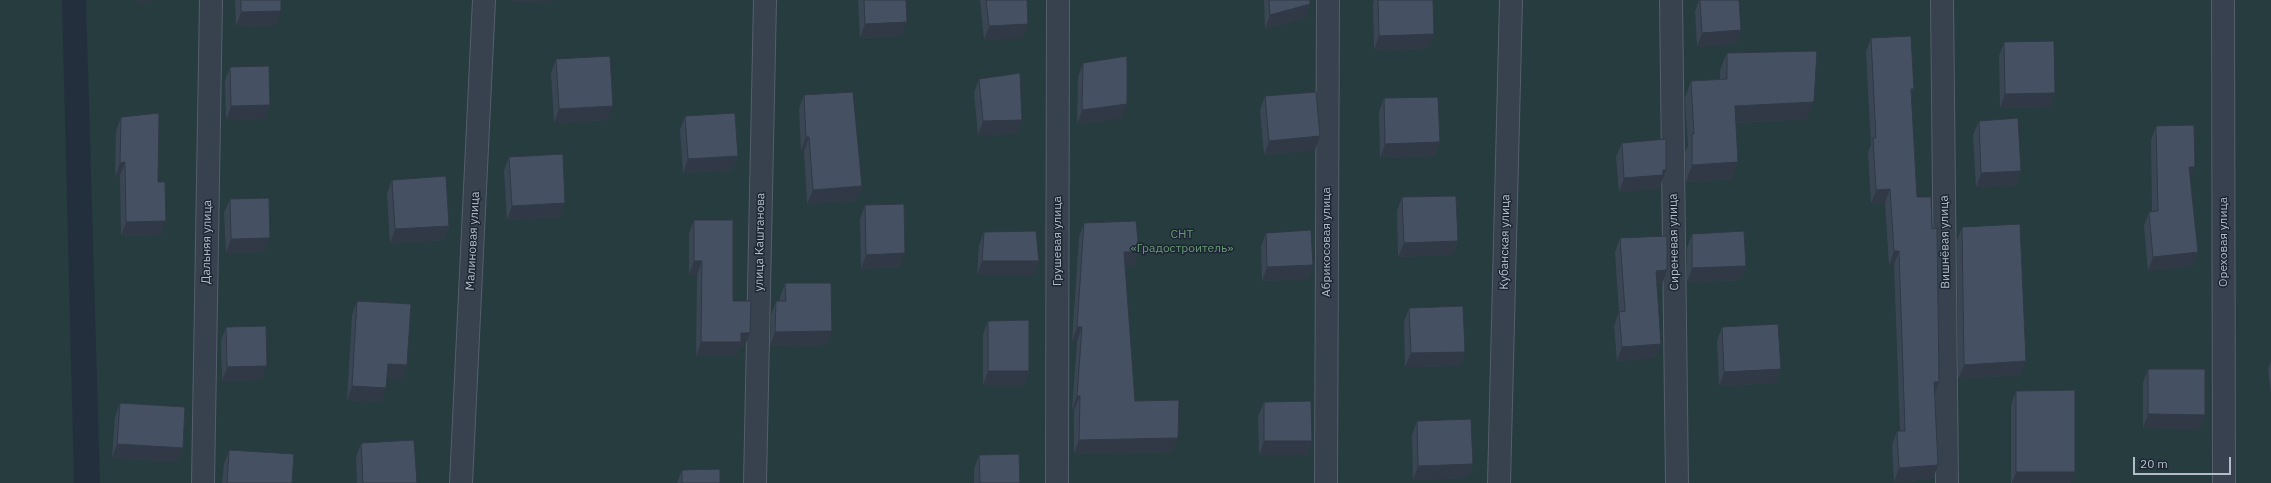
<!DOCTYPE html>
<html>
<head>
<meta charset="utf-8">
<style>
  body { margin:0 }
  #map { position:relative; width:2271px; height:483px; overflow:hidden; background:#242f3e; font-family:"IBM Plex Sans",sans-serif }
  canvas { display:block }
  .scale { position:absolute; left:2133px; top:457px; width:98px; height:18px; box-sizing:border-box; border:2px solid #b4bcc9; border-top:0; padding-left:5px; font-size:12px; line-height:14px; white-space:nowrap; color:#b4bcc9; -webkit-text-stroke:3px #1d2633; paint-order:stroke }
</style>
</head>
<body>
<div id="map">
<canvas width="2271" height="483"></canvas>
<div class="scale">20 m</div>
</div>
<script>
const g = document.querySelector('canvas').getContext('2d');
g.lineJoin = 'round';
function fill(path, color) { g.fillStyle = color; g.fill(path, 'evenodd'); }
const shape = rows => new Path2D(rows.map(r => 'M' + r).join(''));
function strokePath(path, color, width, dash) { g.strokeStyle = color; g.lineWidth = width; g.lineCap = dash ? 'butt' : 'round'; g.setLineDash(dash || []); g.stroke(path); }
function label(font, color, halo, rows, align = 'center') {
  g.font = font + ' "IBM Plex Sans",sans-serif'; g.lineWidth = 3; g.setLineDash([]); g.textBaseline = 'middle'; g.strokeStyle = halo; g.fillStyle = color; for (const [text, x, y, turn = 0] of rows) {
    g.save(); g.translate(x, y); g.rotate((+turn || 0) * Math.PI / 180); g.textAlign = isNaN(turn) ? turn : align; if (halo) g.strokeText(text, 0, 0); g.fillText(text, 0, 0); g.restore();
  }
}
const green = shape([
  [0,0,62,0,74,483,0,483],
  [86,0,2271,0,2271,483,100,483]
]);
const minor = shape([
  [1671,0,1677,483],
  [1942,0,1947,483],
  [2223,0,2224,483],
  [203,483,211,0],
  [461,483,484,0],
  [755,483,765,0],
  [1057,483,1058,0],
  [1326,483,1328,0],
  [1499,483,1511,0]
]);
const wall = shape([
  [235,0,281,0,276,25,236,26],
  [858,0,906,0,902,36,860,38],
  [980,0,1027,0,1023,38,984,40],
  [1264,0,1310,0,1310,4,1305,18,1265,29],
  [1374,0,1433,0,1434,34,1429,48,1374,50,1373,4],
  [1699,0,1739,0,1741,30,1736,44,1697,47,1695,11],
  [1871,38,1914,89,1911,96,1917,197,1934,394,1938,465,1933,479,1894,482,1892,445,1897,431,1900,431,1894,265,1889,265,1885,203,1871,204,1868,152,1871,145,1866,52],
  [2004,42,2055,93,2050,107,2000,108,1999,56],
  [1727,53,1807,119,1736,123,1732,179,1686,182,1685,152,1688,146,1685,99,1691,81,1720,79,1720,70],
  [556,59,608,120,554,123,551,73],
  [1083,63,1122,118,1077,124,1078,77],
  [230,67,265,119,226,120,225,81],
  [979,79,1017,134,978,135,974,93],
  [804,95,862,186,857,200,807,204,804,151,801,151,799,109],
  [1265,96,1320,136,1315,150,1264,155,1260,110],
  [1384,98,1440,142,1434,156,1380,158,1379,112],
  [685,116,738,156,732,170,683,173,680,130],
  [121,117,158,182,161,235,121,236,120,176,115,177,116,131],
  [1979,121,2021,171,2016,185,1976,187,1973,135],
  [2156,126,2190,180,2198,252,2192,266,2148,271,2144,226,2149,212,2152,212,2151,140],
  [1622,143,1661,184,1660,184,1658,189,1619,192,1616,157],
  [509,157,560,217,507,220,504,171],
  [392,180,449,226,444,240,390,243,387,193],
  [1402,197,1458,241,1453,255,1398,257,1397,211],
  [230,199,265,252,226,253,224,213],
  [865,205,900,267,861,269,860,219],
  [694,220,733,301,745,346,740,347,736,356,696,356,697,275,689,275,689,234],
  [1084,223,1134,266,1125,266,1135,401,1173,452,1074,454,1074,410,1072,410,1077,341,1072,341,1079,237],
  [1962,227,2021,375,1958,379,1957,241],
  [984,232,1039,261,1034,275,977,275,979,246],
  [1266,233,1313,265,1308,279,1262,281,1261,247],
  [1692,234,1746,266,1741,280,1687,282,1687,248],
  [1620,238,1662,284,1657,284,1661,344,1655,358,1617,361,1614,326,1619,312,1615,252],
  [785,283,827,345,770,346,771,315,776,301,780,301,780,297],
  [357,301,407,365,402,379,387,378,381,402,347,400,352,315],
  [1409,308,1465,352,1460,366,1405,367,1404,322],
  [988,321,1029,371,1024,385,983,385,983,335],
  [226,327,262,380,222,381,221,341],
  [1722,327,1781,369,1776,383,1719,386,1717,341],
  [2271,361,2271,394,2268,370],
  [2148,369,2205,415,2200,429,2143,428,2143,383],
  [2016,391,2071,483,2011,483,2011,405],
  [1264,402,1312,441,1307,455,1259,455,1258,416],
  [120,403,177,462,112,458,115,417],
  [1417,421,1473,464,1467,478,1413,480,1412,435],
  [361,443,417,483,357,483,356,457],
  [229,450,292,483,222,483,224,464],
  [979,455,1020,483,974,483,974,469],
  [682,470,720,483,677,483]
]);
const shadedWall = shape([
  [137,0,155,0,136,4],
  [511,0,563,0,510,3],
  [1310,4,1305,18,1265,29,1270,15],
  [281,11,276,25,236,26,241,12],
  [907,22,902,36,860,38,865,24],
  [1028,24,1023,38,984,40,989,26],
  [1741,30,1736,44,1697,47,1702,33],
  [1434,34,1429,48,1374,50,1379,36],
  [1911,89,1914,89,1909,103],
  [2055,93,2050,107,2000,108,2005,94],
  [1814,102,1807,119,1728,123,1735,106],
  [1127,104,1122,118,1077,124,1082,110],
  [270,105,265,119,226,120,231,106],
  [613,106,608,120,554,123,559,109],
  [1022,120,1017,134,978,135,983,121],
  [1320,136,1315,150,1264,155,1269,141],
  [806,137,809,137,804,151,801,151],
  [1440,142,1434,156,1380,158,1385,144],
  [738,156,732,170,683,173,688,159],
  [125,162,120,176,115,177,120,163],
  [1738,162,1732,179,1686,182,1692,165],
  [2189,167,2195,167,2190,181],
  [1663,170,1666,170,1661,184,1660,184,1658,189,1619,192,1624,178],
  [2021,171,2016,185,1976,187,1981,173],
  [862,186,857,200,807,204,813,190],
  [1890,189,1885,203,1871,204,1876,190],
  [565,203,560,217,507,220,512,206],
  [166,221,161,235,121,236,126,222],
  [449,226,444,240,390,243,395,229],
  [270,238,265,252,226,253,231,239],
  [1458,241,1453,255,1398,257,1404,243],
  [1894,251,1899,251,1894,265,1889,265],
  [1124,252,1139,252,1134,266,1119,266],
  [2198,252,2192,266,2148,271,2153,257],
  [905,253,900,267,861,269,866,255],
  [694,261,702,261,697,275,689,275],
  [982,261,1039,261,1034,275,977,275],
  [1313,265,1308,279,1262,281,1267,267],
  [1746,266,1741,280,1687,282,1692,268],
  [1667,270,1662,284,1651,285,1656,271],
  [1077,327,1082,327,1077,341,1072,341],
  [832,331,827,345,770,346,775,332],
  [741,333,750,333,745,346,740,347,736,356,696,356,701,342],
  [1661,344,1655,358,1617,361,1622,347],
  [1465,352,1460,366,1405,367,1411,353],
  [2026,361,2021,375,1958,379,1964,365],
  [388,364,407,365,402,379,383,378],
  [267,366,262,380,222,381,227,367],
  [1781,369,1776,383,1719,386,1724,372],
  [988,371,1029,371,1024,385,983,385],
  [1934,382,1939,382,1934,396],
  [352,386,386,388,381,402,347,400],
  [1077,396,1080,396,1074,410,1072,410],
  [2148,414,2205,415,2200,429,2143,428],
  [1178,438,1173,452,1074,454,1079,440],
  [1264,441,1312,441,1307,455,1259,455],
  [117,444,183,448,177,462,112,458],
  [1473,464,1467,478,1413,480,1418,466],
  [1938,465,1933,479,1894,482,1899,468],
  [2016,472,2075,472,2071,483,2012,483]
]);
const building = shape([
  [241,0,281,0,281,11,241,12,241,0],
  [864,0,906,0,907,22,865,24,864,0],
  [986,0,1027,0,1028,24,989,26,986,0],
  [1269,0,1310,0,1310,4,1270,15,1269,0],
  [1378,0,1433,0,1434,34,1379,36,1378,0],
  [1700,0,1739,0,1741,30,1702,33,1700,0],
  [1911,36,1914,89,1911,89,1917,197,1931,197,1932,229,1937,228,1939,382,1934,382,1938,465,1899,468,1897,431,1905,431,1899,251,1894,251,1890,189,1876,190,1873,138,1876,138,1871,38,1911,36],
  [2054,41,2055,93,2005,94,2004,42,2054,41],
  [1817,51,1814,102,1735,106,1738,162,1692,165,1692,134,1694,134,1691,81,1727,79,1727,53,1817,51],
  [610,56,613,106,559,109,556,59,610,56],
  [1127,56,1127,104,1082,110,1083,63,1127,56],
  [269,66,270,105,231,106,230,67,269,66],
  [1020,73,1022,120,983,121,979,79,1020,73],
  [853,92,862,186,813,190,809,137,806,137,804,95,853,92],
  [1316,92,1320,136,1269,141,1265,96,1316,92],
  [1438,97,1440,142,1385,144,1384,98,1438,97],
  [159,113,158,182,165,182,166,221,126,222,125,162,120,163,121,117,159,113],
  [735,113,738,156,688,159,685,116,735,113],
  [2018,118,2021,171,1981,173,1979,121,2018,118],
  [2194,125,2195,167,2189,167,2198,252,2153,257,2149,212,2158,211,2156,126,2194,125],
  [1666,139,1666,170,1663,170,1663,175,1624,178,1622,143,1666,139],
  [563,154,565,203,512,206,509,157,563,154],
  [446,176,449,226,395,229,392,180,446,176],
  [1456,196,1458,241,1404,243,1402,197,1456,196],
  [269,198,270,238,231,239,230,199,269,198],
  [904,204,905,253,866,255,865,205,904,204],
  [694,220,733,220,733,301,751,301,750,333,741,333,741,342,701,342,702,261,694,261,694,220],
  [1136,221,1139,252,1124,252,1135,401,1179,400,1178,438,1079,440,1080,396,1077,396,1082,327,1077,327,1084,223,1136,221],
  [2020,224,2026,361,1964,365,1962,227,2020,224],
  [1311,230,1313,265,1267,267,1266,233,1311,230],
  [1036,231,1039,261,982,261,984,232,1036,231],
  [1744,231,1746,266,1692,268,1692,234,1744,231],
  [1667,236,1667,270,1656,271,1661,344,1622,347,1619,312,1625,311,1620,238,1667,236],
  [785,283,831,283,832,331,775,332,776,301,786,301,785,283],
  [357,301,411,304,407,365,388,364,386,388,352,386,357,301],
  [1463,306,1465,352,1411,353,1409,308,1463,306],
  [1029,320,1029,371,988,371,988,321,1029,320],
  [1778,324,1781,369,1724,372,1722,327,1778,324],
  [266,326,267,366,227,367,226,327,266,326],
  [2148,369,2205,369,2205,415,2148,414,2148,369],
  [2075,390,2075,472,2016,472,2016,391,2075,390],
  [1311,401,1312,441,1264,441,1264,402,1311,401],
  [120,403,185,407,183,448,117,444,120,403],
  [1471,419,1473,464,1418,466,1417,421,1471,419],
  [414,440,417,483,363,483,361,443,414,440],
  [229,450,294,454,292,483,227,483,229,450],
  [1019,454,1020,483,980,483,979,455,1019,454],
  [720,469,720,483,682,483,682,470,720,469]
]);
const parkNames = [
  ["СНТ",1182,235],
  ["«Градостроитель»",1182,249]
];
const streetNames = [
  ["Малиновая улица",473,241,-87],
  ["Грушевая улица",1058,241,-90],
  ["Дальняя улица",207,242,-89],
  ["улица Каштанова",760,242,-89],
  ["Абрикосовая улица",1327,242,-90],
  ["Кубанская улица",1505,242,-89],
  ["Сиреневая улица",1674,242,-91],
  ["Вишнёвая улица",1945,242,-91],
  ["Ореховая улица",2224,242,-90]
];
fill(green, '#263c3f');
strokePath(minor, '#565f6c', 24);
strokePath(minor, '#38414e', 22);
fill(wall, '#3b4654');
fill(shadedWall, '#303945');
fill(building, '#455162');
strokePath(building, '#303945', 1);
label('12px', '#6b9a76', '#1d2633', parkNames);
label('12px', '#b4bcc9', '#1d2633', streetNames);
</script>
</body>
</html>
